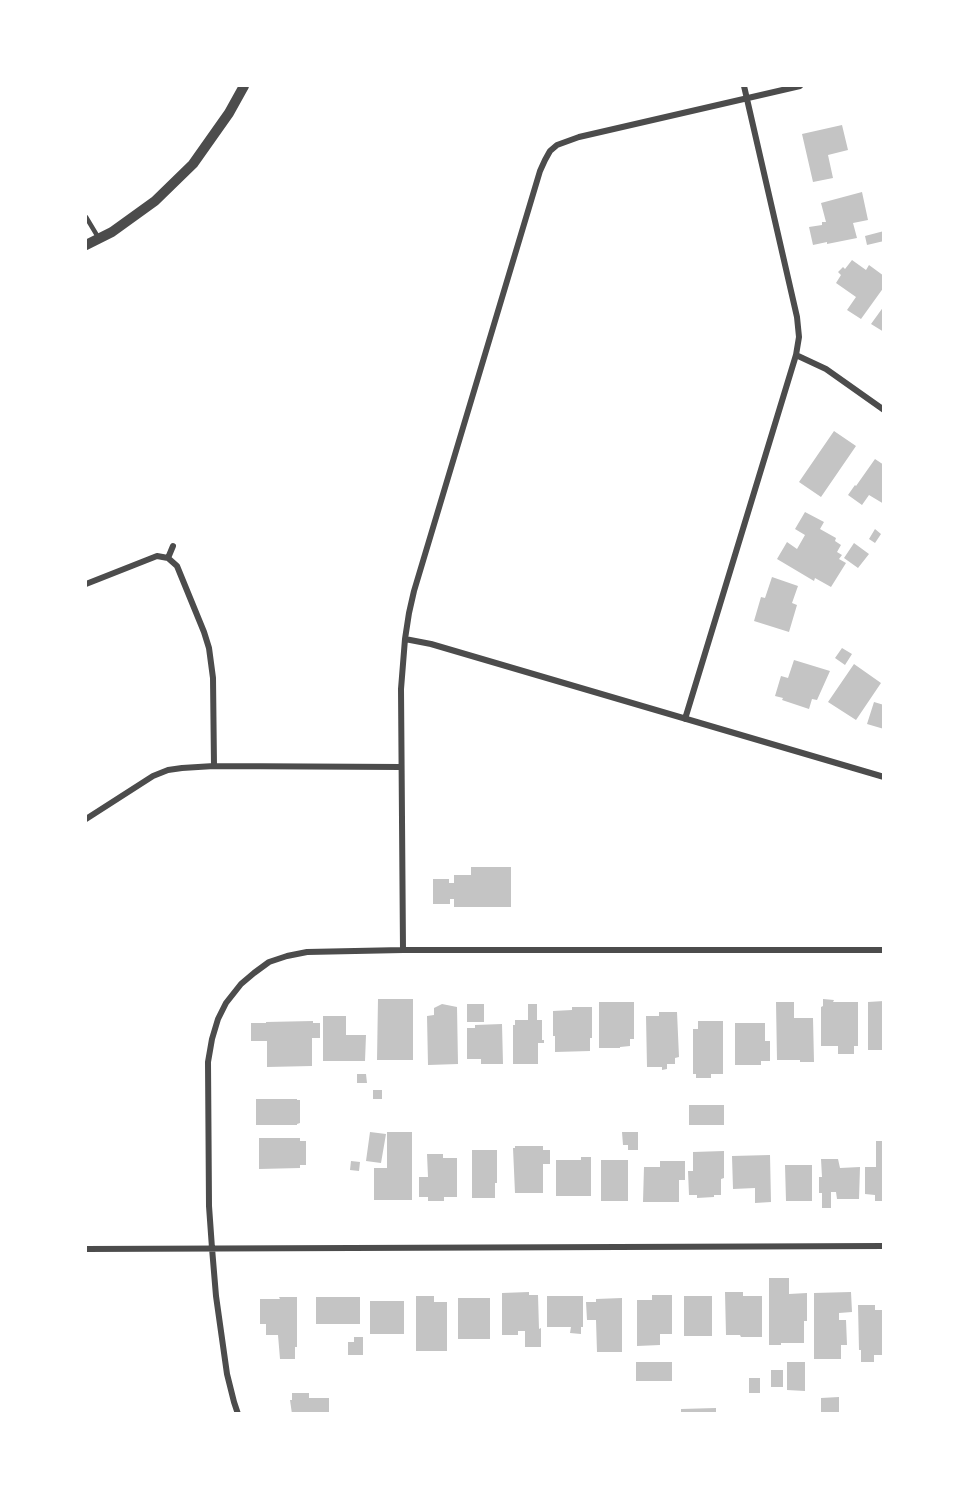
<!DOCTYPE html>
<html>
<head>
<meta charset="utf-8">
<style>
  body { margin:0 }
  #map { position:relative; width:969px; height:1499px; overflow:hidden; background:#fff; font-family:Manrope,sans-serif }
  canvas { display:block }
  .frame { position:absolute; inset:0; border:87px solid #fff; pointer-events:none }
</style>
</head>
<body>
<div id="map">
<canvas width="969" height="1499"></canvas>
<div class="frame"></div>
</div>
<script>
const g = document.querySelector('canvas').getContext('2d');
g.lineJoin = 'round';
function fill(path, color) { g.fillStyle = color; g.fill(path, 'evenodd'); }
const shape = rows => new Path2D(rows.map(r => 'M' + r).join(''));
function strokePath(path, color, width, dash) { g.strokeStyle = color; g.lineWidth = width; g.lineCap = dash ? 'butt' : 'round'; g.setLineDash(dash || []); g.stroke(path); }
const building = shape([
  [842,125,848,150,828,155,833,178,813,182,802,134],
  [862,192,868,220,853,223,857,238,827,244,827,242,813,245,809,227,822,225,822,222,826,222,821,203],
  [884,231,884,241,867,245,865,236],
  [852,260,866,270,869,265,884,276,884,287,861,319,847,310,856,297,836,283,841,275,838,272,843,267,845,269],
  [884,306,884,332,871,324],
  [834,431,856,446,821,497,799,482],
  [875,459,884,465,884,504,869,495,862,505,848,495,855,485,856,486],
  [805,512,824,522,820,529,836,538,835,541,841,545,837,552,842,555,839,559,846,563,831,587,815,578,814,581,777,559,787,542,797,549,805,535,795,529],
  [875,529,881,534,875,543,869,539],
  [854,543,869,554,858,568,844,558],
  [772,577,798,586,792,603,797,605,789,632,754,621,761,597,765,598],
  [842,648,852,654,845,665,835,658],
  [794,660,830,671,817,700,812,699,809,709,782,700,783,698,775,696,781,676,788,678],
  [854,664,881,683,856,720,828,702],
  [874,702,884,705,884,729,867,724],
  [471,867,511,867,511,907,454,907,454,899,450,899,450,904,433,904,433,879,449,879,449,883,454,883,454,875,471,875],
  [378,999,413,999,413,1060,377,1060],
  [823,999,834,1000,833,1002,858,1002,858,1046,854,1046,854,1054,838,1054,838,1046,821,1046,821,1007,823,1006],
  [884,1001,884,1050,868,1050,868,1002],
  [599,1002,634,1002,634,1039,630,1039,630,1046,620,1047,620,1048,599,1048],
  [776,1002,794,1002,794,1018,813,1018,814,1062,800,1062,800,1060,777,1060],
  [442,1004,457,1007,458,1064,428,1065,427,1016,434,1015,434,1008],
  [467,1004,484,1004,484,1022,467,1022],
  [528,1004,537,1004,537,1020,542,1020,542,1040,544,1040,544,1043,538,1043,538,1064,513,1064,513,1025,515,1025,515,1020,528,1020],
  [572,1007,592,1007,592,1038,590,1038,590,1051,555,1052,555,1036,553,1036,553,1011,572,1010],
  [659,1012,677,1012,679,1057,675,1058,675,1064,667,1064,667,1069,662,1070,662,1067,647,1067,646,1016,659,1016],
  [323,1016,346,1016,346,1035,366,1035,365,1061,323,1061],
  [313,1021,313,1023,320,1023,320,1038,312,1038,312,1066,267,1067,267,1041,251,1041,251,1023,266,1023,266,1022],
  [698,1021,723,1021,723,1074,711,1074,711,1078,696,1078,696,1074,693,1074,693,1029,698,1029],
  [735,1023,765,1023,765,1041,770,1041,770,1061,761,1061,761,1065,735,1065],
  [502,1024,503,1064,481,1064,481,1059,467,1059,467,1028,475,1028,475,1025],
  [357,1074,366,1074,367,1083,357,1083],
  [373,1090,382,1090,382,1099,373,1099],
  [256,1099,297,1099,297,1100,300,1100,300,1123,297,1124,297,1125,256,1125],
  [689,1105,724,1105,724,1125,689,1125],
  [370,1132,386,1134,381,1163,366,1161],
  [387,1132,412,1132,412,1200,374,1200,374,1168,387,1168],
  [622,1132,638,1132,638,1150,628,1150,628,1145,623,1145],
  [259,1138,300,1138,300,1141,306,1141,306,1165,300,1165,300,1168,259,1169],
  [876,1141,884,1141,884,1201,875,1201,875,1195,865,1194,865,1167,876,1167],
  [515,1146,543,1146,543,1150,550,1150,550,1164,543,1164,543,1193,515,1193,513,1148,515,1148],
  [472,1150,497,1150,497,1183,495,1183,495,1198,472,1198],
  [724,1151,724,1178,721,1179,721,1195,714,1195,714,1197,697,1198,697,1195,689,1195,688,1171,693,1171,693,1152],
  [427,1154,443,1154,443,1158,457,1158,457,1197,444,1197,444,1201,428,1201,428,1197,419,1197,419,1177,428,1177],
  [770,1155,771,1202,755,1203,755,1188,733,1189,732,1156],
  [581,1157,591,1157,591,1196,556,1196,556,1160,581,1160],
  [821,1159,838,1159,840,1168,860,1167,859,1199,837,1199,836,1192,831,1192,831,1208,822,1208,822,1193,819,1193,819,1177,822,1177],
  [601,1160,628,1160,628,1201,601,1201],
  [351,1161,360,1162,359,1171,350,1170],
  [660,1161,685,1161,685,1180,679,1180,679,1202,643,1202,644,1167,660,1167],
  [785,1165,812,1165,812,1201,786,1201],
  [769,1278,789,1278,789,1294,807,1293,807,1321,804,1321,804,1343,781,1343,781,1345,769,1345],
  [529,1292,529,1295,538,1295,539,1329,541,1328,541,1347,525,1347,525,1331,518,1331,518,1335,502,1335,502,1293],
  [725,1292,743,1292,743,1296,762,1296,762,1337,741,1337,740,1335,726,1335],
  [851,1292,852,1312,839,1313,839,1320,846,1320,847,1345,841,1345,841,1359,814,1359,814,1293],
  [652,1295,672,1295,672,1334,660,1334,660,1345,637,1346,637,1300,652,1300],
  [416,1296,434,1296,434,1302,447,1302,447,1351,416,1351],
  [547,1296,583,1296,583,1327,581,1327,581,1334,570,1333,571,1327,547,1327],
  [684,1296,712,1296,712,1336,684,1336],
  [279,1297,297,1297,297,1347,295,1347,295,1359,280,1359,278,1335,266,1335,266,1324,260,1324,260,1299,280,1299],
  [316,1297,360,1297,360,1324,316,1324],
  [458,1298,490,1298,490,1339,458,1339],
  [622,1298,622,1352,597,1352,596,1320,587,1320,586,1302,596,1302,596,1299],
  [370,1301,404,1301,404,1334,370,1334],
  [858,1305,875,1305,875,1310,884,1310,884,1355,874,1355,874,1362,861,1362,861,1350,859,1350],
  [354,1337,363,1337,363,1355,348,1355,348,1342,354,1342],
  [636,1362,672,1362,672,1381,636,1381],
  [787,1362,805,1362,805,1391,787,1390],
  [771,1370,783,1370,783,1387,771,1387],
  [749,1378,760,1378,760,1393,749,1393],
  [292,1393,309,1393,309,1398,329,1398,329,1414,292,1414,290,1400,292,1400],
  [839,1397,839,1414,821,1414,821,1398],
  [716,1408,716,1414,681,1414,681,1409]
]);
const service = shape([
  [86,217,98,237]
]);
const minor = shape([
  [796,355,826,369,884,410],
  [168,558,173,546],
  [86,584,157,556,168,558,177,566,204,632,209,648,213,678,214,766],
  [405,639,431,644,884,777],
  [685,719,796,355,799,337,797,317,744,86],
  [86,819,153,776,168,770,182,768,214,766,401,767],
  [403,950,401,689,405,639,409,613,414,591,540,171,545,160,550,151,557,145,579,137,800,86],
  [86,1249,884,1246],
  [238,1414,234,1402,227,1374,216,1296,212,1248,209,1206,208,1062,212,1039,218,1019,226,1003,241,984,254,973,269,962,287,956,307,952,403,950,884,950]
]);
const tertiary = shape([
  [86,245,112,232,155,201,193,164,229,113,244,86]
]);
fill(building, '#c4c4c4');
strokePath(service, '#4c4c4c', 4.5);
strokePath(minor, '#4c4c4c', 6);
strokePath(tertiary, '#4c4c4c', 10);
</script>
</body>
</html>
